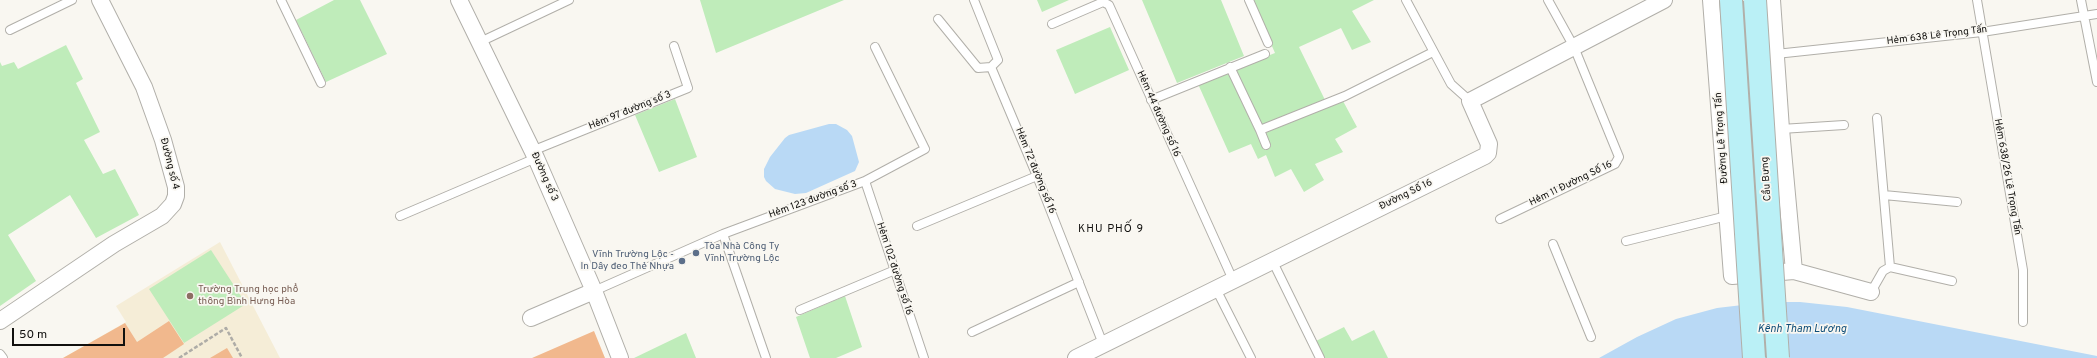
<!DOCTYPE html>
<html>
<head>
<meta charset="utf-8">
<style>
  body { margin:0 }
  #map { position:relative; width:2097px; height:358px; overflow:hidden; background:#f9f7f1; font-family:Overpass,sans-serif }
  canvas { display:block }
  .scale { position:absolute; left:12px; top:328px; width:113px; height:18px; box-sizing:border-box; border:2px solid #11100e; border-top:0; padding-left:5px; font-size:12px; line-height:14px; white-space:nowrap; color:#11100e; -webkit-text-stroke:3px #f9f7f1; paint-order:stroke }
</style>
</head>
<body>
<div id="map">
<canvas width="2097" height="358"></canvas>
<div class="scale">50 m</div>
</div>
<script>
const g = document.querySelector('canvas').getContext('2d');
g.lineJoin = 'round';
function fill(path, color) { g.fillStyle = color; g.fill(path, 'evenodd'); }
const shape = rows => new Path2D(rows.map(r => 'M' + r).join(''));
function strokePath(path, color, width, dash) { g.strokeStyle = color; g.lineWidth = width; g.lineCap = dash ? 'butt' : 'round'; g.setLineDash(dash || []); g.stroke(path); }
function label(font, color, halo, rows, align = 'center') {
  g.font = font + ' Overpass,sans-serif'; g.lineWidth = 3.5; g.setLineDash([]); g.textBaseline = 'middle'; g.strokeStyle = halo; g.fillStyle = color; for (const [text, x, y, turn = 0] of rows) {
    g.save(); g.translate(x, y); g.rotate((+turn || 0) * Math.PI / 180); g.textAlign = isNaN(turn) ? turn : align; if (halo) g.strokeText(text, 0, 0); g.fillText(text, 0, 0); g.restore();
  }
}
const education = shape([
  [220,242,280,358,63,358,126,322,116,306]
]);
const green = shape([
  [334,0,360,0,387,54,326,82,296,20],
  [700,0,844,0,716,53],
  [1037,0,1069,0,1042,12],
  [1142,0,1221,0,1244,56,1177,83],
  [1252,0,1374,0,1352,11,1371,42,1352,50,1341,28,1299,47,1325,100,1261,126,1234,69,1275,53],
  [1110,27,1129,70,1075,94,1056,50],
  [66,45,83,79,76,83,100,132,84,140,103,174,115,169,139,215,96,238,70,195,8,235,36,281,0,306,0,62,2,66,14,62,18,69],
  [1228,73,1264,149,1271,146,1265,133,1343,101,1357,127,1335,139,1343,152,1315,164,1324,180,1304,192,1291,169,1275,177,1266,155,1258,159,1251,144,1229,153,1198,84],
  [675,99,697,157,659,172,635,115],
  [211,250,246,304,184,343,149,289],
  [845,296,862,347,836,358,810,358,796,317],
  [1344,327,1352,341,1374,330,1388,358,1324,358,1316,341],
  [686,333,696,358,634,358]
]);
const water = shape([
  [829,124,836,124,847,130,852,136,859,162,855,171,806,193,795,194,775,189,766,181,764,177,764,169,770,157,785,138,789,135],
  [1768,302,1800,302,1847,307,2097,356,2097,358,1599,358,1637,337,1676,319,1717,308]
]);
const building = shape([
  [169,321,184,344,163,358,63,358,125,323,137,342],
  [594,331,605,358,532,358],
  [227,348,233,358,210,358]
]);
const path = shape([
  [179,358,226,328,242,358]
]);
const service = shape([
  [281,0,321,83],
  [974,0,998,60,991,67,1037,176,1103,344],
  [1249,0,1268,43],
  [1406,0,1451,84,1470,101],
  [1977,0,2023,270,2023,322],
  [2081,0,2097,82],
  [938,19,978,68,991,67],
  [1052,24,1103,2,1109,5,1233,280],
  [10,30,72,0],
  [480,42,569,0],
  [1776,54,1982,32,2097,14],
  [1230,67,1260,130,1345,96,1433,52],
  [1151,100,1265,54],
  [1877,118,1890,267],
  [1781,129,1844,125],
  [1260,130,1266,145],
  [532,151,688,88,674,46],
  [865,181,924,358],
  [1884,195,1957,202],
  [400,216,536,158],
  [1500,219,1615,164,1619,157,1574,47,1548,0],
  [917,226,1037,176],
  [723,234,766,358],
  [1626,241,1727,216],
  [1553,244,1591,337],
  [1272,260,1320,358],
  [1216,289,1251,358],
  [594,291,723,234,865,181,925,149,875,47],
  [1871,292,1883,271,1890,267,1952,281],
  [800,310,895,270],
  [972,332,1079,282],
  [0,354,3,358]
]);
const minor = shape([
  [459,0,536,158,594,291,620,358],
  [1711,0,1732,276,1794,271,1871,292],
  [1772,0,1781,129,1794,271],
  [531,318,594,291],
  [0,321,114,244,162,216,173,204,176,196,176,187,163,140,144,87,100,0],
  [1076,358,1485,156,1488,153,1489,144,1470,101,1664,0]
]);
const secondaryBridge = shape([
  [1731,0,1754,358],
  [1755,0,1778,358]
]);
const markers = [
  [696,253,4,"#5c6f8a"],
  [682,261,4,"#5c6f8a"],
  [190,296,4,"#8d6e63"]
];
const streetNames = [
  ["Hẻm 638 Lê Trọng Tấn",1937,36,-7],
  ["Hẻm 97 đường số 3",630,111,-22],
  ["Hẻm 44 đường số 16",1158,114,66],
  ["Đường Lê Trọng Tấn",1722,138,-94],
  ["Đường số 4",169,164,76],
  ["Hẻm 72 đường số 16",1035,171,68],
  ["Đường số 3",544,177,66],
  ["Hẻm 638/26 Lê Trọng Tấn",2007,177,80],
  ["Cầu Bưng",1767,179,-94],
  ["Hẻm 11 Đường Số 16",1571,184,-26],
  ["Đường Số 16",1406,195,-26],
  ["Hẻm 123 đường số 3",813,200,-20],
  ["Hẻm 102 đường số 16",894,269,72]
];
const serviceNames = [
  ["Tòa Nhà Công Ty",704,247],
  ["Vĩnh Trường Lộc",704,259],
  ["Vĩnh Trường Lộc -",674,255,"right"],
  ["In Dây đeo Thẻ Nhựa",674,267,"right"]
];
const educationNames = [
  ["Trường Trung học phổ",198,290],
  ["thông Bình Hưng Hòa",198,302]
];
const neighbourhoodNames = [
  ["KHU PHỐ 9",1111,230]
];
const waterNames = [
  ["Kênh Tham Lương",1802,330]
];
fill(education, '#f5edd7');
fill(green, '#bfecba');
fill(water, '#b9d9f5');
fill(building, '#f1b88d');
strokePath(service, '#b1afa9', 10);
strokePath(minor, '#b1afa9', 18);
strokePath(path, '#aeaca7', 2.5, [4, 2]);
strokePath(service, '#fff', 8);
strokePath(minor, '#fff', 16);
strokePath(secondaryBridge, '#b1afa9', 24, []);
strokePath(secondaryBridge, '#baf0f6', 22);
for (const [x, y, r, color] of markers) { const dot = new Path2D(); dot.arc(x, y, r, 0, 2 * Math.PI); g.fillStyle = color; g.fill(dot); strokePath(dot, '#f9f7f1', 1.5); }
label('10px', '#11100e', '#f9f7f1', streetNames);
label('10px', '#4e5e75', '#f9f7f1', serviceNames, 'left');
label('10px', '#785e54', '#f9f7f1', educationNames, 'left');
g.letterSpacing = '1px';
label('11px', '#11100e', '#f9f7f1', neighbourhoodNames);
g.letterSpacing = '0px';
label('italic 11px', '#0d4d78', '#f9f7f1', waterNames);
</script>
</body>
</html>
